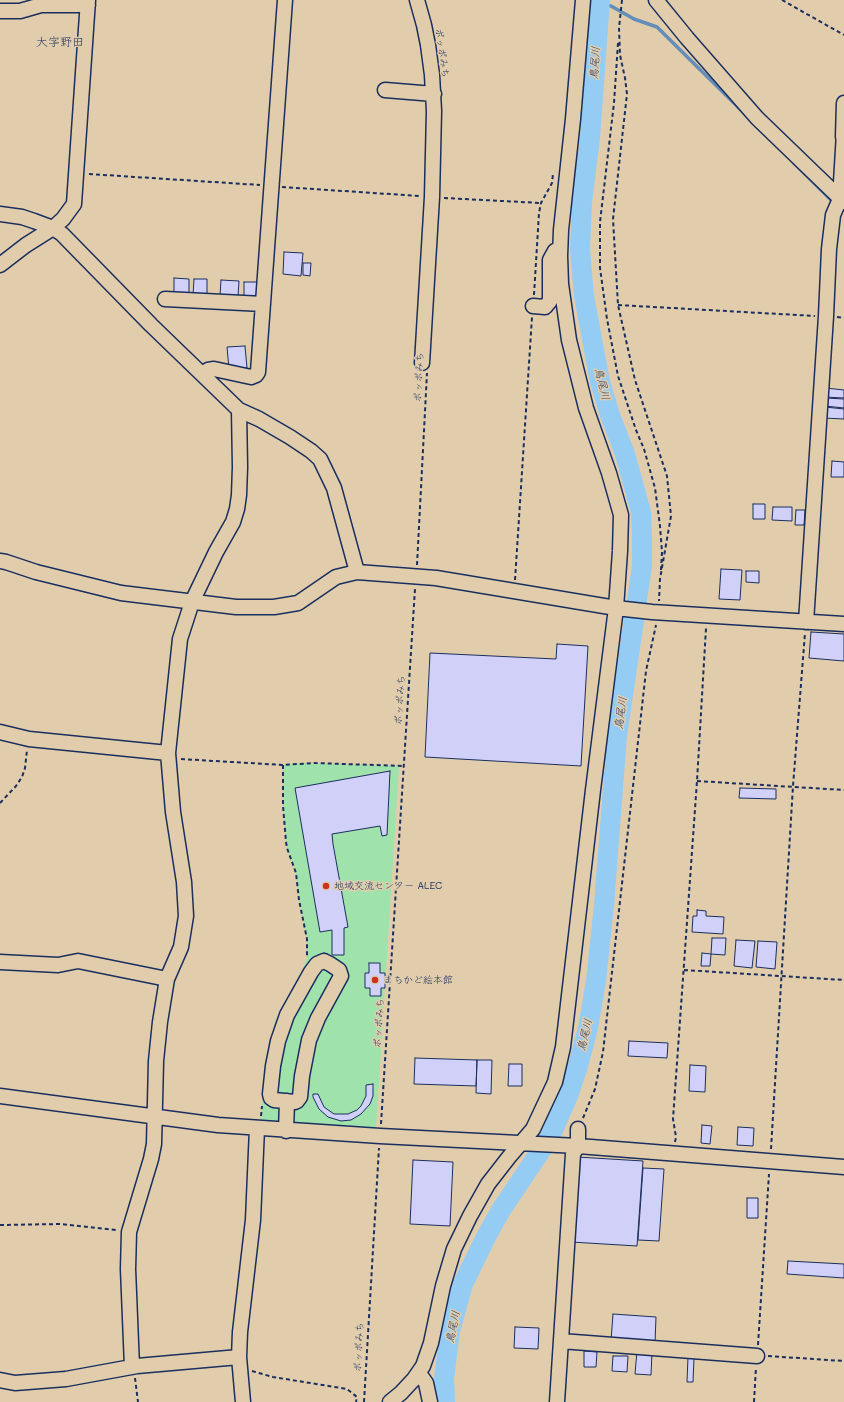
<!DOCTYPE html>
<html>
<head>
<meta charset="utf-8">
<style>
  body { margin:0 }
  canvas { display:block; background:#e1cdac }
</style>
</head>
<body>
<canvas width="844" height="1402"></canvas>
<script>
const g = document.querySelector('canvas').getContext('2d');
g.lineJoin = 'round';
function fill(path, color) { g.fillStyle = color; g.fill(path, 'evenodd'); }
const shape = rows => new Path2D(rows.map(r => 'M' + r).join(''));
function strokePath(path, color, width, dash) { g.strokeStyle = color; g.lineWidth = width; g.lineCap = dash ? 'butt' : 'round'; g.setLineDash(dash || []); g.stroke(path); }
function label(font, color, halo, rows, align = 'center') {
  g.font = font + ' Mali,"Klee One",sans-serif'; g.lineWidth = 3; g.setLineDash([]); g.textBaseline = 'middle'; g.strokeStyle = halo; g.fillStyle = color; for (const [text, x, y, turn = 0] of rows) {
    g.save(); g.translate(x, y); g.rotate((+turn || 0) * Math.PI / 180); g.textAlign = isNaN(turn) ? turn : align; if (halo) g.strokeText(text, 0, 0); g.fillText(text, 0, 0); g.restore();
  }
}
const green = shape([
  [299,763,399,766,376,1128,260,1121,266,1073,275,1021,301,975,307,957,307,939,299,900,296,873,287,848,283,806,283,765]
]);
const stream = shape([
  [599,4,611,6,634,19,657,27,747,116],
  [794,163,835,204]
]);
const river = shape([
  [445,1402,444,1379,450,1331,463,1284,486,1237,501,1210,550,1137,568,1096,578,1066,588,1028,596,981,604,905,617,736,642,566,642,538,641,512,625,454,610,415,600,382,584,296,580,249,582,203,590,138,600,0]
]);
const building = shape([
  [284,252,303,253,301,276,283,274,284,252],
  [303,263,311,263,310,276,303,275,303,263],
  [174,278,189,279,189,295,174,295,174,278],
  [194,279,207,279,207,295,193,295,194,279],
  [221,280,239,281,238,296,220,296,221,280],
  [244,282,258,282,258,297,244,297,244,282],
  [245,346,247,368,229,369,227,347,245,346],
  [826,388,844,390,844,398,825,397,826,388],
  [825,398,844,399,844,408,825,406,825,398],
  [825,407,844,409,844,419,824,418,825,407],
  [832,461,844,462,844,477,831,477,832,461],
  [753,504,765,504,765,519,753,519,753,504],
  [773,507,792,507,792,521,772,520,773,507],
  [796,510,805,510,804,525,795,525,796,510],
  [721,569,742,570,740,600,719,599,721,569],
  [746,571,759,571,759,583,746,582,746,571],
  [811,632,844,634,844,661,809,658,811,632],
  [557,644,588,646,581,766,425,757,430,653,556,659,557,644],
  [390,771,387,835,382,836,380,826,332,834,333,844,348,927,344,928,344,955,332,955,332,930,320,932,295,788,390,771],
  [740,788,776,789,776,799,739,798,740,788],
  [697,910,706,911,706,916,724,917,723,934,692,932,693,916,697,916,697,910],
  [712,938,726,938,725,955,711,954,712,938],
  [736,940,755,941,752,968,734,966,736,940],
  [758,941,777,942,775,969,756,967,758,941],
  [702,953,711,954,710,966,701,966,702,953],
  [369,963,380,963,380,973,385,973,385,988,381,988,381,996,370,996,370,988,365,988,365,973,369,973,369,963],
  [629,1041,668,1043,667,1058,628,1056,629,1041],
  [415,1058,477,1060,476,1086,414,1084,415,1058],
  [477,1060,492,1060,491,1094,476,1093,477,1060],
  [509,1064,522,1064,522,1086,508,1086,509,1064],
  [690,1065,706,1066,705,1092,689,1091,690,1065],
  [373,1084,373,1096,370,1104,361,1114,351,1120,341,1121,328,1117,319,1109,313,1097,313,1094,318,1094,324,1107,334,1114,348,1114,357,1110,361,1106,366,1096,366,1085,373,1084],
  [702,1125,712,1126,710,1144,701,1143,702,1125],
  [738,1127,754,1128,753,1146,737,1145,738,1127],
  [577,1157,643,1161,637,1246,571,1242,577,1157],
  [413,1160,453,1162,450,1226,410,1224,413,1160],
  [643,1168,664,1169,659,1241,638,1240,643,1168],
  [747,1198,758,1198,758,1218,747,1218,747,1198],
  [788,1261,844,1264,844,1278,787,1274,788,1261],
  [613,1314,656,1317,655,1343,611,1341,613,1314],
  [515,1327,539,1328,538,1349,514,1348,515,1327],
  [584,1351,597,1352,596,1367,584,1367,584,1351],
  [637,1351,652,1352,651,1375,635,1374,637,1351],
  [613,1356,628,1356,627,1372,612,1371,613,1356],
  [688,1357,694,1358,693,1382,687,1382,688,1357]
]);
const path = shape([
  [622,0,619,28,620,55,625,78,627,94,613,219,618,305,635,380,667,476,671,516,660,579,659,601],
  [782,0,844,35],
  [618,43,614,103,600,222,600,268,607,319,618,376,636,430,644,449,655,488,660,526,662,552,661,570],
  [89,174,260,185],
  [282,187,420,196],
  [444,198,541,203],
  [534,295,539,213,541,203,552,183,553,174],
  [618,305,815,316],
  [837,317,844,318],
  [417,565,427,373],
  [515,580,532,317],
  [181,759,283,765,314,763,404,766],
  [283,765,283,806,286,842,287,848,296,873,299,900,307,939,307,957],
  [697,781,844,790],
  [0,803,16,786,22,777,25,768,27,750],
  [684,970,844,980],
  [261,1116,262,1106],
  [583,1118,595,1089,603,1052,646,671,656,625],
  [381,1124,415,589],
  [675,1142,676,1137,673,1119,697,781,706,628],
  [771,1149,793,786,805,633],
  [0,1225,61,1224,116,1230],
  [758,1345,769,1174],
  [768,1356,844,1361],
  [252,1371,273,1377,347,1389,357,1397,356,1402],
  [135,1378,138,1402],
  [364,1402,379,1148],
  [754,1402,756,1367]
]);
const minor = shape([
  [417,0,424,25,428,45,432,75,434,111,432,197,422,363],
  [656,0,687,38,757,118,844,202],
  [0,11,20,11,41,5,88,5],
  [385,90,434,94],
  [843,137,844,103],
  [0,214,22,217,34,221,53,228,62,234,151,325,239,410,259,419,290,437,311,451,320,459,334,488,357,572],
  [0,265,26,245,53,228,63,219,74,204,88,0],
  [165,299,263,304],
  [533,306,545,307,550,301,550,260,555,251,560,248],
  [202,374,208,370,214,369,251,377,256,375,258,372,285,0],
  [0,561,6,562,36,572,121,593,236,607,274,607,298,603,336,577,357,572,436,578,616,608,652,612,844,624],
  [806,622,826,316,829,249,833,215,840,199,844,133],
  [0,732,29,739,168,753],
  [324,961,330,964,339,970,341,976,318,1018,309,1040,302,1076,300,1097,297,1101,295,1102,274,1100,271,1098,270,1094,273,1066,278,1041,287,1015,311,972,317,964,324,961],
  [0,962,58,965,78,961,167,979],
  [0,1096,218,1125,380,1136,578,1146,844,1167],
  [286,1131,287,1101],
  [561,1341,757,1356],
  [239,1357,240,1332,253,1220,257,1128],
  [132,1367,128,1269,129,1232,151,1159,154,1144,156,1061,160,1022,167,979,181,947,186,916,184,882,173,812,168,753,180,639,192,602,216,552,233,522,237,509,239,495,240,467,239,410],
  [419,1373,426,1383,430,1402],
  [0,1380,15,1383,66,1379,137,1366,239,1357,243,1402],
  [390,1402,401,1393,414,1379,423,1366,431,1343,443,1286,454,1249,470,1216,488,1184,509,1157,533,1129,555,1082,563,1047,593,790,616,608,620,551,621,515,609,473,586,408,569,340,561,284,560,256,561,230,573,119,583,0],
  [557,1402,573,1154,578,1146,578,1129]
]);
const markers = [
  [326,886,4,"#c8321e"],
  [375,980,4,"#c8321e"]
];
const streetNames = [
  ["ポッポみち",442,53,82],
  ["ポッポみち",419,377,-87],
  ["ポッポみち",400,700,-86],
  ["ポッポみち",379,1023,-86],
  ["ポッポみち",359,1347,-87]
];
const poiNames = [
  ["地域交流センター ALEC",334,886],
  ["まちかど絵本館",383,980]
];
const waterNames = [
  ["鳥尾川",595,63,-85],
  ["鳥尾川",602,384,76],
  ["鳥尾川",621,713,-82],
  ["鳥尾川",585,1035,-77],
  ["鳥尾川",453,1327,-78]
];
const quarterNames = [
  ["大字野田",60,42]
];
fill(green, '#9fe2ac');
strokePath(stream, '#648db8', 3.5);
strokePath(river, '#95ccf4', 20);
fill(building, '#d0d0f9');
strokePath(building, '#1b2f5e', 1);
strokePath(minor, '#1b2f5e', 17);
strokePath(path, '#1b2f5e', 2, [4, 3]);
strokePath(minor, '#e1cdac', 14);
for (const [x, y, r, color] of markers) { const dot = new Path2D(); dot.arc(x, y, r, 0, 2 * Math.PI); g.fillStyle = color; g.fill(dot); strokePath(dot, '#e1cdac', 1.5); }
label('10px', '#1b2f5e', '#e1cdac', streetNames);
label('10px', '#1b2f5e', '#e1cdac', poiNames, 'left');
label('italic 11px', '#273f6d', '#e1cdac', waterNames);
label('12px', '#1b2f5e', '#e1cdac', quarterNames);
</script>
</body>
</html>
